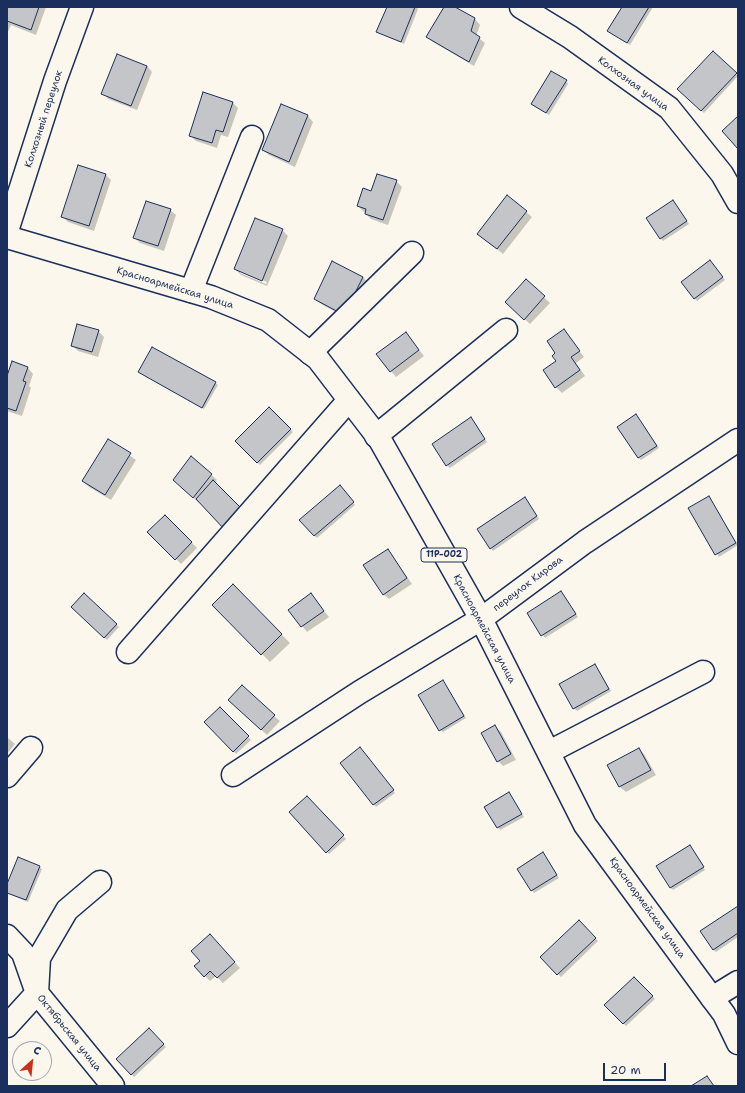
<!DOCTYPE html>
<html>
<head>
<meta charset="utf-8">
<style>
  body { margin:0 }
  #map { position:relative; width:745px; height:1093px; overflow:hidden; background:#fbf7ec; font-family:"Shantell Sans",sans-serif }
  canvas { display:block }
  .frame { position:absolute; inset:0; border:8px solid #1b2f5e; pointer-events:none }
  .north { position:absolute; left:12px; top:1041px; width:40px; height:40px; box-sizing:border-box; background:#fbf7ec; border:1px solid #a1a7b3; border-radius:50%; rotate:27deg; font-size:11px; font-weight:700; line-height:16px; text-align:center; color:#1b2f5e }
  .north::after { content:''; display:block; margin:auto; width:14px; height:18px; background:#c8321e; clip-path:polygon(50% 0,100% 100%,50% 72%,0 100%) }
  .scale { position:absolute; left:603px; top:1063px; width:63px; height:18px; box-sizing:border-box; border:2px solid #1b2f5e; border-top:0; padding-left:5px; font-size:12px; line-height:14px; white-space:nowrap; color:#1b2f5e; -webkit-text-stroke:3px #fbf7ec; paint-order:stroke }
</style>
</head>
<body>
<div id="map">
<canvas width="745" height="1093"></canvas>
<div class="frame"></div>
<div class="north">С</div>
<div class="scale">20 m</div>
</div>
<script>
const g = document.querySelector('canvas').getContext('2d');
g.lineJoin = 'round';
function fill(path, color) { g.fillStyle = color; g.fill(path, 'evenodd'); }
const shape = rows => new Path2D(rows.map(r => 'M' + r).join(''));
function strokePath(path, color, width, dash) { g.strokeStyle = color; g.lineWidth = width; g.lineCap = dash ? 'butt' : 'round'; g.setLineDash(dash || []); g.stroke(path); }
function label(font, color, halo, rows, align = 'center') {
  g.font = font + ' "Shantell Sans",sans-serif'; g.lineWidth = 4; g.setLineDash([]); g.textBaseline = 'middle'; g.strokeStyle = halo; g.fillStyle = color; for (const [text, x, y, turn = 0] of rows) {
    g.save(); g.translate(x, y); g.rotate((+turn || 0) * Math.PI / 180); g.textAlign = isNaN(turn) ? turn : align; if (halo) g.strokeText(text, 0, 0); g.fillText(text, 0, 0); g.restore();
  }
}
const shadow = shape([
  [7,7,46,7,36,35,11,25,7,34],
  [388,7,416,7,418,9,404,44,378,32],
  [445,7,453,7,475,19,480,25,476,36,485,43,474,66,433,42,428,37],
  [623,7,653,7,630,45,611,33],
  [713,52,738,76,704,113,679,89],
  [147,66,152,72,137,110,108,99,103,93],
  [566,81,568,84,549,115,534,106],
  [232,102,238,108,228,137,221,135,217,148,196,141,190,135],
  [281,105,308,116,313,122,295,167,269,155,263,150],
  [105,174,111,180,94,231,68,222,63,217],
  [396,181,402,187,388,225,371,219,358,206,372,193],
  [673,201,689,224,663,241,647,218],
  [170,210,176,215,164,251,140,243,135,238],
  [526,212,532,217,503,254,478,234],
  [282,230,288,236,267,286,241,275,235,269],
  [240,271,267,282,266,284,240,273],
  [712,264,725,280,697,301,682,283],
  [363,277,368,283,350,320,321,304,315,299],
  [526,280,550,303,530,324,506,302],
  [98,331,104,337,98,357,78,351,72,345],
  [564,331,584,357,576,363,585,376,562,393,556,387,557,353],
  [406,333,424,356,396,377,391,371],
  [28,368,33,374,29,386,31,388,22,416,7,411,7,378],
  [139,372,215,383,218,385,204,409],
  [268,408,293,432,260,465,236,441],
  [636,415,659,448,641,460,639,458],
  [473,421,487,442,450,468,447,465],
  [108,440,136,460,111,500,89,487,83,481],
  [191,457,217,480,199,503,179,485],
  [342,489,355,505,317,538,314,535],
  [709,497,738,545,719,557,689,508],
  [527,501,539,519,493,551,491,548],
  [165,516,197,548,181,564,149,532],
  [388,550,412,584,389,599,383,594],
  [233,586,290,643,270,662,213,605],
  [561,592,578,617,545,638,528,613],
  [84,594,119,627,107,640,72,607],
  [311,595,329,617,307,632,290,610],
  [595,665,611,691,577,711,574,708],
  [445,684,466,718,443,732,440,730],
  [235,706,274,716,280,721,267,735],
  [220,708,251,740,236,754,205,722],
  [495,726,501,732,516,760,503,766,498,761],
  [7,737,15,744,7,754],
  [639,749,644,754,656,775,626,792,620,787,609,766],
  [362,750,395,793,376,807,341,763],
  [509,793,524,817,500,830,486,807],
  [307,797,346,839,329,854,290,812],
  [690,847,705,870,673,890,670,887],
  [545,856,559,878,534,893,518,869],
  [39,867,42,869,28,902,7,893,7,887],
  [738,908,738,937,716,952,713,949],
  [579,921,598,941,561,977,541,957],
  [215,941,240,968,223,983,216,976,210,981,205,976,201,961],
  [634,978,655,999,626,1026,605,1005],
  [149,1030,166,1047,134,1077,118,1059]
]);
const building = shape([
  [7,7,39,7,31,30,7,21,7,7],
  [387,7,415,7,401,42,376,32,387,7],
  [444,7,455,7,475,18,471,31,480,37,469,62,426,37,444,7],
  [622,7,649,7,627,43,607,31,622,7],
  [713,51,737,73,701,111,677,89,713,51],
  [117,54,147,66,131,106,101,94,117,54],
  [551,71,567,80,546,113,531,104,551,71],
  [203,92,233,102,223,132,216,130,212,143,189,136,203,92],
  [281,104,308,115,289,162,262,150,281,104],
  [738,116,738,149,722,131,738,116],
  [78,165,106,174,89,226,61,217,78,165],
  [377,174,397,180,383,220,365,214,366,209,357,206,363,188,371,191,377,174],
  [507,195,527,211,497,249,477,234,507,195],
  [673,200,687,221,660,239,646,218,673,200],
  [146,201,171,209,158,246,133,238,146,201],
  [255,218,283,229,262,281,234,269,255,218],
  [710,260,723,277,694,299,681,282,710,260],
  [332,261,363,277,344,315,314,299,332,261],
  [526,279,545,296,524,320,505,302,526,279],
  [77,324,99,330,92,352,71,346,77,324],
  [564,329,580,351,571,357,580,370,555,388,543,370,556,361,552,356,555,353,547,341,564,329],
  [406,332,419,350,390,372,376,354,406,332],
  [152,347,216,382,202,408,138,372,152,347],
  [12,361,28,367,23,381,26,382,16,411,7,408,7,376,12,361],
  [269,407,291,429,257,463,235,441,269,407],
  [636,414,657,446,638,458,617,427,636,414],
  [471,417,485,439,446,466,432,444,471,417],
  [108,439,131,453,105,495,82,481,108,439],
  [191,456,212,474,193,498,173,480,191,456],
  [213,480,243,510,225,530,196,499,213,480],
  [340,485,354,502,314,536,299,520,340,485],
  [709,496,736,543,715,555,688,508,709,496],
  [525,497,537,516,490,549,477,529,525,497],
  [165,515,192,542,175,560,147,532,165,515],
  [388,549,407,578,383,595,363,565,388,549],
  [233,584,282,634,261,655,212,605,233,584],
  [561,591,576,614,541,636,527,613,561,591],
  [84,593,117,624,104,638,71,607,84,593],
  [311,593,324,611,301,627,288,610,311,593],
  [595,664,609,689,573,709,559,684,595,664],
  [443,680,464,716,439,731,418,695,443,680],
  [242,685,275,715,261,730,228,700,242,685],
  [220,707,249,736,233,752,204,722,220,707],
  [495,725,511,754,497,762,481,733,495,725],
  [360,747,394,790,373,805,340,763,360,747],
  [639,748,651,770,619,787,607,765,639,748],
  [509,792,522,814,497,828,484,807,509,792],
  [307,796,344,835,326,853,289,812,307,796],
  [690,845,704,867,670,888,656,866,690,845],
  [543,852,557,875,531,891,517,869,543,852],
  [18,857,40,866,26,900,7,893,7,884,18,857],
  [738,906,738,933,713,950,700,931,738,906],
  [579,920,596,938,557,975,540,957,579,920],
  [210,934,235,962,217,978,210,971,204,977,194,966,200,961,191,951,210,934],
  [634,977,653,996,623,1024,604,1005,634,977],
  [149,1028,164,1044,131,1075,116,1059,149,1028],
  [707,1076,714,1086,691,1086,707,1076]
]);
const minor = shape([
  [521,7,570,37,669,108,722,174,738,202],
  [7,231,55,81,82,7],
  [191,291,252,137],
  [310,353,412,253],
  [376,436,506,330],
  [128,652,349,400],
  [549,752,703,672],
  [233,775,360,692,481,619,585,542,738,440],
  [7,776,31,748],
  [7,936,23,953,37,993,113,1086],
  [712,998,738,982],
  [7,1026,37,993,39,958,67,910,100,882]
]);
const major = shape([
  [7,237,211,297,268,320,318,359,380,440,481,619,585,825,712,998,724,1014,738,1043]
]);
const shields = [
  [444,555,46]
];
const shieldNames = [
  ["11Р-002",444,555]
];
const streetNames = [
  ["Колхозная улица",633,84,36],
  ["Колхозный переулок",44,119,-72],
  ["Красноармейская улица",175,288,17],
  ["переулок Кирова",528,584,-37],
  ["Красноармейская улица",484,629,62],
  ["Красноармейская улица",647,908,54],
  ["Октябрьская улица",69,1033,51]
];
fill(shadow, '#0003');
fill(building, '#c3c5c9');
strokePath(building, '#1b2f5e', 1);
strokePath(minor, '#1b2f5e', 25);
strokePath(major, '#1b2f5e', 25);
strokePath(minor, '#fbf7ec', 22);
strokePath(major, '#fbf7ec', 22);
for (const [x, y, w] of shields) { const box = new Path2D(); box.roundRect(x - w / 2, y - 7, w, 14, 3); g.fillStyle = '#fbf7ec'; g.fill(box); strokePath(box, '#1b2f5e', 1); }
label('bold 9px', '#1b2f5e', null, shieldNames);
label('10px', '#1b2f5e', '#fbf7ec', streetNames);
</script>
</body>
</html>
